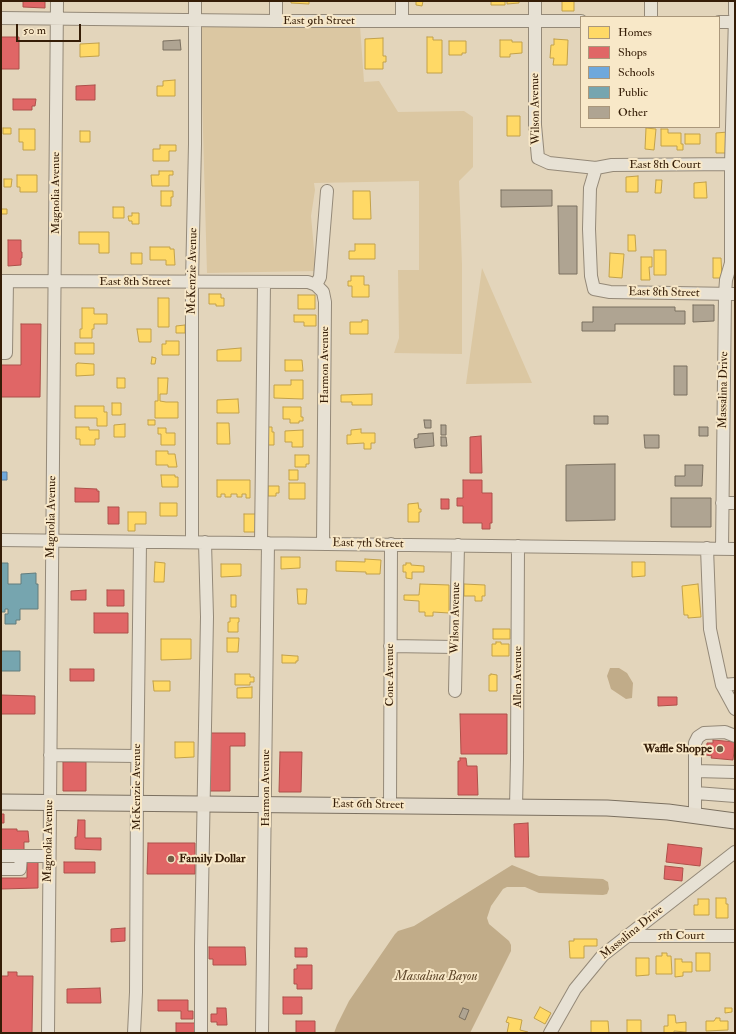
<!DOCTYPE html>
<html>
<head>
<meta charset="utf-8">
<style>
  body { margin:0 }
  #map { position:relative; width:736px; height:1034px; overflow:hidden; background:#e3d5bb; font-family:"IM FELL Double Pica",serif }
  canvas { display:block }
  .frame { position:absolute; inset:0; border:2px solid #351d07; pointer-events:none }
  .legend { position:absolute; left:580px; top:16px; width:140px; height:112px; box-sizing:border-box; background:#f8e8c8; border:1px solid #aa977b; margin:0; padding:5px 7px; list-style:none; font-size:12px; color:#351d07 }
  .legend li { display:flex; align-items:center; gap:8px; height:20px }
  .legend b { width:20px; border:1px solid #aa977b }
  .scale { position:absolute; left:16px; top:24px; width:65px; height:18px; box-sizing:border-box; border:2px solid #351d07; border-top:0; padding-left:5px; font-size:12px; line-height:14px; white-space:nowrap; color:#351d07; -webkit-text-stroke:3px #f8e8c8; paint-order:stroke }
</style>
</head>
<body>
<div id="map">
<canvas width="736" height="1034"></canvas>
<div class="frame"></div>
<ul class="legend">
<li><b style="height:11px;background:#ffd966"></b>Homes</li>
<li><b style="height:11px;background:#e06666"></b>Shops</li>
<li><b style="height:11px;background:#6fa8dc"></b>Schools</li>
<li><b style="height:11px;background:#76a5af"></b>Public</li>
<li><b style="height:11px;background:#afa492"></b>Other</li>
</ul>
<div class="scale">50 m</div>
</div>
<script>
const g = document.querySelector('canvas').getContext('2d');
g.lineJoin = 'round';
function fill(path, color) { g.fillStyle = color; g.fill(path, 'evenodd'); }
const shape = rows => new Path2D(rows.map(r => 'M' + r).join(''));
function strokePath(path, color, width, dash) { g.strokeStyle = color; g.lineWidth = width; g.lineCap = dash ? 'butt' : 'round'; g.setLineDash(dash || []); g.stroke(path); }
function label(font, color, halo, rows, align = 'center') {
  g.font = font + ' "IM FELL Double Pica",serif'; g.lineWidth = 4; g.setLineDash([]); g.textBaseline = 'middle'; g.strokeStyle = halo; g.fillStyle = color; for (const [text, x, y, turn = 0] of rows) {
    g.save(); g.translate(x, y); g.rotate((+turn || 0) * Math.PI / 180); g.textAlign = isNaN(turn) ? turn : align; if (halo) g.strokeText(text, 0, 0); g.fillText(text, 0, 0); g.restore();
  }
}
const green = shape([
  [200,25,360,26,364,82,379,81,398,112,464,111,473,117,473,167,459,181,462,265,462,354,394,353,399,338,398,270,419,270,419,181,314,183,315,190,311,216,316,271,207,273],
  [482,268,532,383,466,384]
]);
const water = shape([
  [610,668,619,668,627,673,633,683,632,698,626,699,611,689,607,676],
  [512,865,539,876,603,879,608,882,609,889,607,894,603,895,539,893,525,887,507,887,503,889,491,906,487,918,489,924,509,941,511,945,511,951,470,1033,334,1033,337,1025,349,1001,395,934,398,931,414,926]
]);
const homes = shape([
  [291,1,309,1,309,4,291,3,291,1],
  [416,1,423,1,422,6,416,5,416,1],
  [491,1,505,1,505,5,491,5,491,1],
  [507,1,519,1,519,3,507,4,507,1],
  [562,1,574,1,574,11,562,11,562,1],
  [427,37,433,37,433,40,442,40,442,73,427,73,427,37],
  [383,38,383,56,386,56,386,62,383,62,383,69,365,69,365,39,383,38],
  [554,39,568,40,567,65,553,65,554,58,550,58,551,45,554,45,554,39],
  [500,40,512,40,512,42,522,42,522,53,510,54,510,57,500,57,500,40],
  [449,41,466,41,466,53,462,53,462,55,449,55,449,41],
  [99,43,99,56,80,57,80,44,99,43],
  [175,80,175,96,157,96,157,86,163,86,163,81,175,80],
  [507,116,520,116,520,136,507,136,507,116],
  [3,128,11,128,11,134,3,134,3,128],
  [646,128,656,129,654,150,645,149,646,128],
  [19,129,35,129,35,150,23,150,23,142,19,142,19,129],
  [661,129,668,129,668,133,681,133,681,144,683,144,683,150,677,150,677,146,661,146,661,129],
  [80,131,90,131,90,142,80,142,80,131],
  [728,132,728,153,716,153,716,133,728,132],
  [685,134,700,134,700,144,685,144,685,134],
  [160,145,176,145,176,151,169,151,169,161,153,161,153,149,160,149,160,145],
  [159,171,173,171,173,175,169,175,169,186,152,186,151,175,159,175,159,171],
  [17,175,37,175,37,192,20,192,20,187,17,187,17,175],
  [638,176,638,192,626,192,626,177,638,176],
  [4,179,12,179,11,187,4,187,4,179],
  [656,180,662,180,661,193,655,193,656,180],
  [706,182,707,198,694,198,694,183,706,182],
  [161,191,173,191,173,197,171,197,171,206,161,206,161,191],
  [353,191,370,191,371,219,353,219,353,191],
  [113,207,124,207,124,218,113,218,113,207],
  [1,209,7,209,7,214,1,214,1,209],
  [132,213,139,213,139,224,132,224,132,221,129,221,128,216,132,216,132,213],
  [79,232,109,232,109,253,99,253,99,244,79,244,79,232],
  [628,235,635,235,636,251,628,251,628,235],
  [355,244,375,244,375,259,349,259,349,251,355,251,355,244],
  [150,247,170,247,170,249,174,249,175,265,166,265,166,260,150,260,150,247],
  [654,250,666,250,666,275,654,275,654,250],
  [131,253,142,253,142,264,131,264,131,253],
  [610,253,624,254,622,278,609,277,610,253],
  [641,257,652,257,652,267,649,267,650,280,641,280,641,257],
  [713,258,721,258,722,278,713,278,713,258],
  [351,276,364,276,364,285,369,285,369,297,352,297,352,286,348,286,348,281,351,281,351,276],
  [209,294,221,294,221,298,224,298,224,306,216,306,216,304,209,304,209,294],
  [298,295,315,295,315,309,298,309,298,295],
  [158,298,169,298,169,327,158,327,158,298],
  [82,308,94,308,94,314,107,314,107,324,94,324,94,329,92,329,92,338,80,338,80,329,82,329,82,308],
  [294,315,316,315,316,326,304,326,304,322,294,322,294,315],
  [362,320,368,320,368,334,350,334,350,322,362,322,362,320],
  [185,325,185,333,176,333,176,326,185,325],
  [137,329,151,329,151,342,139,342,137,329],
  [166,341,179,341,179,355,162,355,162,344,166,344,166,341],
  [75,343,94,343,94,354,75,354,75,343],
  [241,348,241,361,217,361,217,350,241,348],
  [152,357,156,358,155,364,151,364,152,357],
  [285,360,302,360,303,371,285,371,285,360],
  [78,363,94,364,94,375,76,376,76,364,78,363],
  [117,378,125,378,125,388,117,388,117,378],
  [158,378,168,378,167,394,160,394,160,401,166,402,178,402,178,418,155,418,155,401,158,401,158,378],
  [291,380,303,380,303,399,274,398,274,385,291,385,291,380],
  [372,394,372,405,352,405,352,402,341,402,341,395,372,394],
  [238,399,239,413,217,413,217,400,238,399],
  [112,403,121,403,121,415,112,415,112,403],
  [75,406,104,406,104,412,107,412,107,426,97,426,97,418,75,418,75,406],
  [283,407,301,407,301,417,303,417,303,421,299,421,299,423,290,423,290,419,283,419,283,407],
  [148,420,155,420,155,425,148,425,148,420],
  [217,423,229,423,230,444,217,444,217,423],
  [125,424,125,437,114,437,114,425,125,424],
  [76,427,89,427,89,430,99,430,99,439,95,439,95,445,80,445,80,439,76,439,76,427],
  [268,427,272,427,272,432,274,432,274,445,268,445,268,427],
  [158,428,166,428,166,433,175,433,175,445,161,445,161,434,158,434,158,428],
  [361,429,361,433,375,433,375,443,371,443,371,449,364,449,364,443,347,444,347,435,351,435,351,430,361,429],
  [303,430,303,447,292,447,292,442,285,442,285,431,303,430],
  [156,451,168,451,168,454,175,454,177,467,168,467,168,465,156,465,156,451],
  [295,455,309,455,309,464,306,464,306,467,295,467,295,455],
  [289,470,298,470,298,480,289,480,289,470],
  [161,475,175,475,175,477,178,477,178,487,162,487,161,475],
  [217,480,250,480,250,498,246,498,246,494,242,494,242,497,237,497,237,494,231,494,231,497,225,497,225,494,221,494,221,497,217,497,217,480],
  [289,483,305,483,305,499,289,499,289,483],
  [268,486,279,486,279,493,276,493,276,496,268,496,268,486],
  [160,503,177,503,177,516,160,516,160,503],
  [418,503,419,509,421,509,421,512,419,512,419,522,408,522,408,504,418,503],
  [128,512,146,512,146,524,135,524,135,531,128,531,128,512],
  [244,514,257,514,256,532,244,532,244,514],
  [281,557,300,557,300,568,281,569,281,557],
  [365,559,381,560,380,574,366,574,366,572,336,571,336,561,365,562,365,559],
  [155,562,165,563,164,582,154,582,155,562],
  [632,562,645,562,645,576,632,577,632,562],
  [406,563,411,563,411,565,424,566,424,572,412,572,412,579,406,578,406,572,403,572,403,565,406,565,406,563],
  [221,564,241,564,241,576,221,577,221,564],
  [420,584,449,585,449,613,433,612,433,616,425,616,425,612,419,612,419,601,404,600,404,595,419,595,420,584],
  [464,584,485,585,485,596,482,596,482,601,475,601,475,596,464,596,464,584],
  [698,584,701,617,688,618,688,615,684,615,682,586,698,584],
  [297,589,307,589,306,604,298,604,297,589],
  [231,595,236,595,236,607,231,607,231,595],
  [230,618,239,618,239,622,238,622,238,632,228,632,228,622,230,622,230,618],
  [493,629,510,629,510,639,493,639,493,629],
  [227,638,239,638,238,652,227,652,227,638],
  [161,639,191,639,191,659,161,660,161,639],
  [496,642,501,642,501,644,509,644,509,656,492,656,492,644,496,644,496,642],
  [282,655,296,656,298,656,298,661,296,661,296,663,282,663,282,655],
  [235,674,250,674,250,677,254,677,254,682,250,682,250,685,235,685,235,674],
  [491,674,497,675,497,691,489,691,489,675,491,675,491,674],
  [153,681,170,681,170,691,154,691,153,681],
  [252,687,252,698,237,698,237,688,252,687],
  [175,742,194,742,194,757,175,758,175,742],
  [716,898,726,898,726,904,728,904,728,918,716,918,716,898],
  [698,899,709,899,709,915,694,915,694,905,698,905,698,899],
  [574,939,597,939,597,946,584,946,584,958,570,958,569,941,574,941,574,939],
  [662,953,667,953,667,956,671,956,672,974,656,974,656,956,662,956,662,953],
  [696,953,710,953,710,971,696,971,696,953],
  [636,958,649,958,649,975,636,976,636,958],
  [675,959,682,959,682,962,692,962,692,972,683,972,683,976,675,977,675,959],
  [540,1007,551,1013,545,1024,534,1018,540,1007],
  [725,1008,732,1008,732,1012,725,1013,725,1008],
  [668,1015,675,1015,676,1023,686,1022,686,1032,674,1031,674,1033,664,1033,664,1026,668,1026,668,1015],
  [508,1017,522,1020,520,1030,528,1032,527,1033,507,1033,509,1023,506,1022,508,1017],
  [716,1018,720,1018,720,1021,728,1021,728,1030,706,1031,706,1021,714,1021,716,1018],
  [627,1020,641,1020,641,1032,646,1033,627,1033,627,1020],
  [591,1021,608,1021,609,1033,591,1033,591,1021]
]);
const shops = shape([
  [23,1,45,1,45,8,23,7,23,1],
  [1,37,19,37,19,69,1,69,1,37],
  [95,85,95,100,76,100,76,86,95,85],
  [13,99,36,99,35,106,32,106,32,110,13,110,13,99],
  [8,240,21,240,21,252,22,252,22,258,21,258,21,265,8,266,8,240],
  [21,324,41,324,40,397,1,397,1,365,21,365,21,324],
  [481,436,482,473,470,473,470,437,481,436],
  [463,480,482,480,482,493,492,493,492,523,490,523,490,529,482,529,482,523,463,523,463,506,457,506,457,498,463,498,463,480],
  [75,488,97,489,97,491,99,491,99,502,75,502,75,488],
  [441,499,449,499,449,509,441,509,441,499],
  [108,507,119,507,119,524,108,524,108,507],
  [86,590,86,600,71,600,71,591,86,590],
  [107,590,124,590,124,606,107,606,107,590],
  [94,613,128,613,128,633,94,633,94,613],
  [70,669,94,669,94,681,70,681,70,669],
  [1,695,35,696,35,714,1,714,1,695],
  [658,697,677,697,677,705,658,706,658,697],
  [460,714,507,714,507,754,461,754,460,714],
  [209,733,245,733,245,746,230,746,230,791,209,791,209,733],
  [713,740,735,742,733,760,711,758,712,756,706,755,707,743,713,743,713,740],
  [280,752,302,752,301,792,279,792,280,752],
  [460,758,466,758,467,766,477,766,478,795,458,795,458,761,460,761,460,758],
  [63,762,86,762,86,791,63,791,63,762],
  [1,814,4,814,4,823,1,823,1,814],
  [78,820,85,820,85,838,101,838,101,850,75,849,75,837,77,837,78,820],
  [528,823,529,857,515,857,514,824,528,823],
  [1,829,17,829,17,831,28,831,29,842,24,842,24,852,1,852,1,829],
  [148,843,195,843,195,874,147,874,148,843],
  [668,844,702,848,700,866,666,862,668,844],
  [27,862,38,862,38,888,1,889,1,878,27,878,27,862],
  [64,862,95,862,95,873,64,873,64,862],
  [665,866,683,868,682,881,664,879,665,866],
  [125,928,125,941,111,942,111,929,125,928],
  [209,947,245,947,246,965,213,965,213,959,209,959,209,947],
  [295,948,307,948,307,957,295,957,295,948],
  [297,965,312,965,312,989,297,989,297,984,294,984,294,969,297,969,297,965],
  [8,972,17,972,17,976,33,976,32,1033,1,1033,1,976,8,976,8,972],
  [100,988,101,1003,67,1003,67,989,100,988],
  [283,997,302,997,302,1014,283,1014,283,997],
  [158,1000,188,1000,188,1011,193,1011,193,1019,181,1019,181,1011,158,1011,158,1000],
  [217,1008,226,1008,227,1025,217,1025,217,1022,211,1022,211,1014,217,1014,217,1008],
  [296,1021,315,1021,315,1033,296,1033,296,1021],
  [176,1023,196,1023,196,1033,176,1033,176,1023]
]);
const schools = shape([
  [1,472,7,472,7,480,1,480,1,472]
]);
const public = shape([
  [1,563,8,563,8,584,21,584,21,574,36,573,36,584,38,584,38,609,20,609,20,620,16,620,16,624,5,624,5,614,8,614,8,609,5,609,5,612,1,612,1,563],
  [1,651,20,651,20,671,1,671,1,651]
]);
const building = shape([
  [180,40,181,50,163,50,163,41,180,40],
  [501,190,552,190,552,206,501,207,501,190],
  [558,206,577,206,577,274,559,274,558,206],
  [693,305,714,305,714,321,693,322,693,305],
  [593,307,675,307,675,311,685,311,685,324,615,324,615,331,582,331,582,322,593,322,593,307],
  [674,366,687,366,687,395,674,395,674,366],
  [594,416,608,416,608,424,594,424,594,416],
  [424,420,431,420,431,428,425,428,424,420],
  [441,425,446,425,446,435,441,435,441,425],
  [699,427,708,427,708,436,699,436,699,427],
  [433,433,434,446,415,448,414,439,418,438,418,434,433,433],
  [644,435,659,435,659,448,645,448,644,435],
  [441,437,446,437,447,446,441,446,441,437],
  [615,464,615,520,566,521,566,465,615,464],
  [685,465,703,465,702,486,675,486,675,476,685,476,685,465],
  [671,498,711,498,711,527,671,527,671,498],
  [463,1008,469,1010,465,1020,459,1017,463,1008]
]);
const minor = shape([
  [402,1,402,21],
  [535,1,535,125,538,158,549,163,596,168,612,165,735,164],
  [735,1,735,14],
  [651,17,651,1],
  [1,18,276,21,581,21],
  [276,21,276,1],
  [719,22,735,22],
  [596,168,590,188,589,229,591,276,594,289,610,292,735,294],
  [1,281,308,282,316,285,323,292,325,302,323,544],
  [316,285,320,277,327,191],
  [1,353,6,353,7,281],
  [722,503,735,503],
  [1,540,735,549],
  [192,542,192,282,195,144,195,1],
  [261,543,264,283],
  [707,548,710,629,722,685,735,709],
  [722,548,725,294,726,280,731,263,731,164,735,17],
  [390,646,456,647],
  [722,685,735,684],
  [455,691,458,545],
  [50,755,137,756],
  [695,771,735,772],
  [696,793,735,796],
  [390,806,391,544],
  [516,807,517,759,518,546],
  [695,815,695,743,698,737,704,733,725,732,735,736],
  [1,856,49,856],
  [1,869,20,869,21,856],
  [626,936,735,936],
  [48,1033,57,1],
  [134,1033,136,992,137,790,140,542],
  [201,1033,201,946,207,617,205,542],
  [262,1033,268,543],
  [550,1033,575,989,603,955,735,852]
]);
const major = shape([
  [1,802,607,808,668,812,735,821]
]);
const markers = [
  [720,749,4,"#725d46"],
  [171,859,4,"#725d46"]
];
const streetNames = [
  ["East 9th Street",319,21],
  ["Wilson Avenue",536,109,-91],
  ["East 8th Court",665,165],
  ["Magnolia Avenue",56,193,-90],
  ["McKenzie Avenue",193,271,-89],
  ["East 8th Street",135,282],
  ["East 8th Street",664,293,1],
  ["Harmon Avenue",325,365,-90],
  ["Massalina Drive",724,390,-89],
  ["Magnolia Avenue",52,517,-89],
  ["East 7th Street",368,544,1],
  ["Wilson Avenue",456,618,-89],
  ["Cone Avenue",390,675,-90],
  ["Allen Avenue",518,677,-90],
  ["McKenzie Avenue",137,787,-90],
  ["Harmon Avenue",266,788,-90],
  ["East 6th Street",368,805,1],
  ["Magnolia Avenue",49,841,-89],
  ["Massalina Drive",632,933,-39],
  ["5th Court",681,936]
];
const poiNames = [
  ["Waffle Shoppe",712,749],
  ["Family Dollar",179,859,"left"]
];
const waterNames = [
  ["Massalina Bayou",436,977]
];
fill(green, '#dbc7a2');
fill(water, '#c1ac89');
fill(homes, '#ffd966');
strokePath(homes, '#c2a14a', 1);
fill(shops, '#e06666');
strokePath(shops, '#ad504a', 1);
fill(schools, '#6fa8dc');
strokePath(schools, '#5e7e9c', 1);
fill(public, '#76a5af');
strokePath(public, '#627c7d', 1);
fill(building, '#afa492');
strokePath(building, '#7b7060', 1);
strokePath(minor, '#948978', 14);
strokePath(major, '#7b7060', 17);
strokePath(minor, '#e7e1d4', 12);
strokePath(major, '#e3dbcc', 15);
for (const [x, y, r, color] of markers) { const dot = new Path2D(); dot.arc(x, y, r, 0, 2 * Math.PI); g.fillStyle = color; g.fill(dot); strokePath(dot, '#f8e8c8', 1.5); }
label('12px', '#351d07', '#f8e8c8', streetNames);
label('bold 12px', '#351d07', '#f8e8c8', poiNames, 'right');
label('italic 13px', '#61492d', '#f8e8c8', waterNames);
</script>
</body>
</html>
